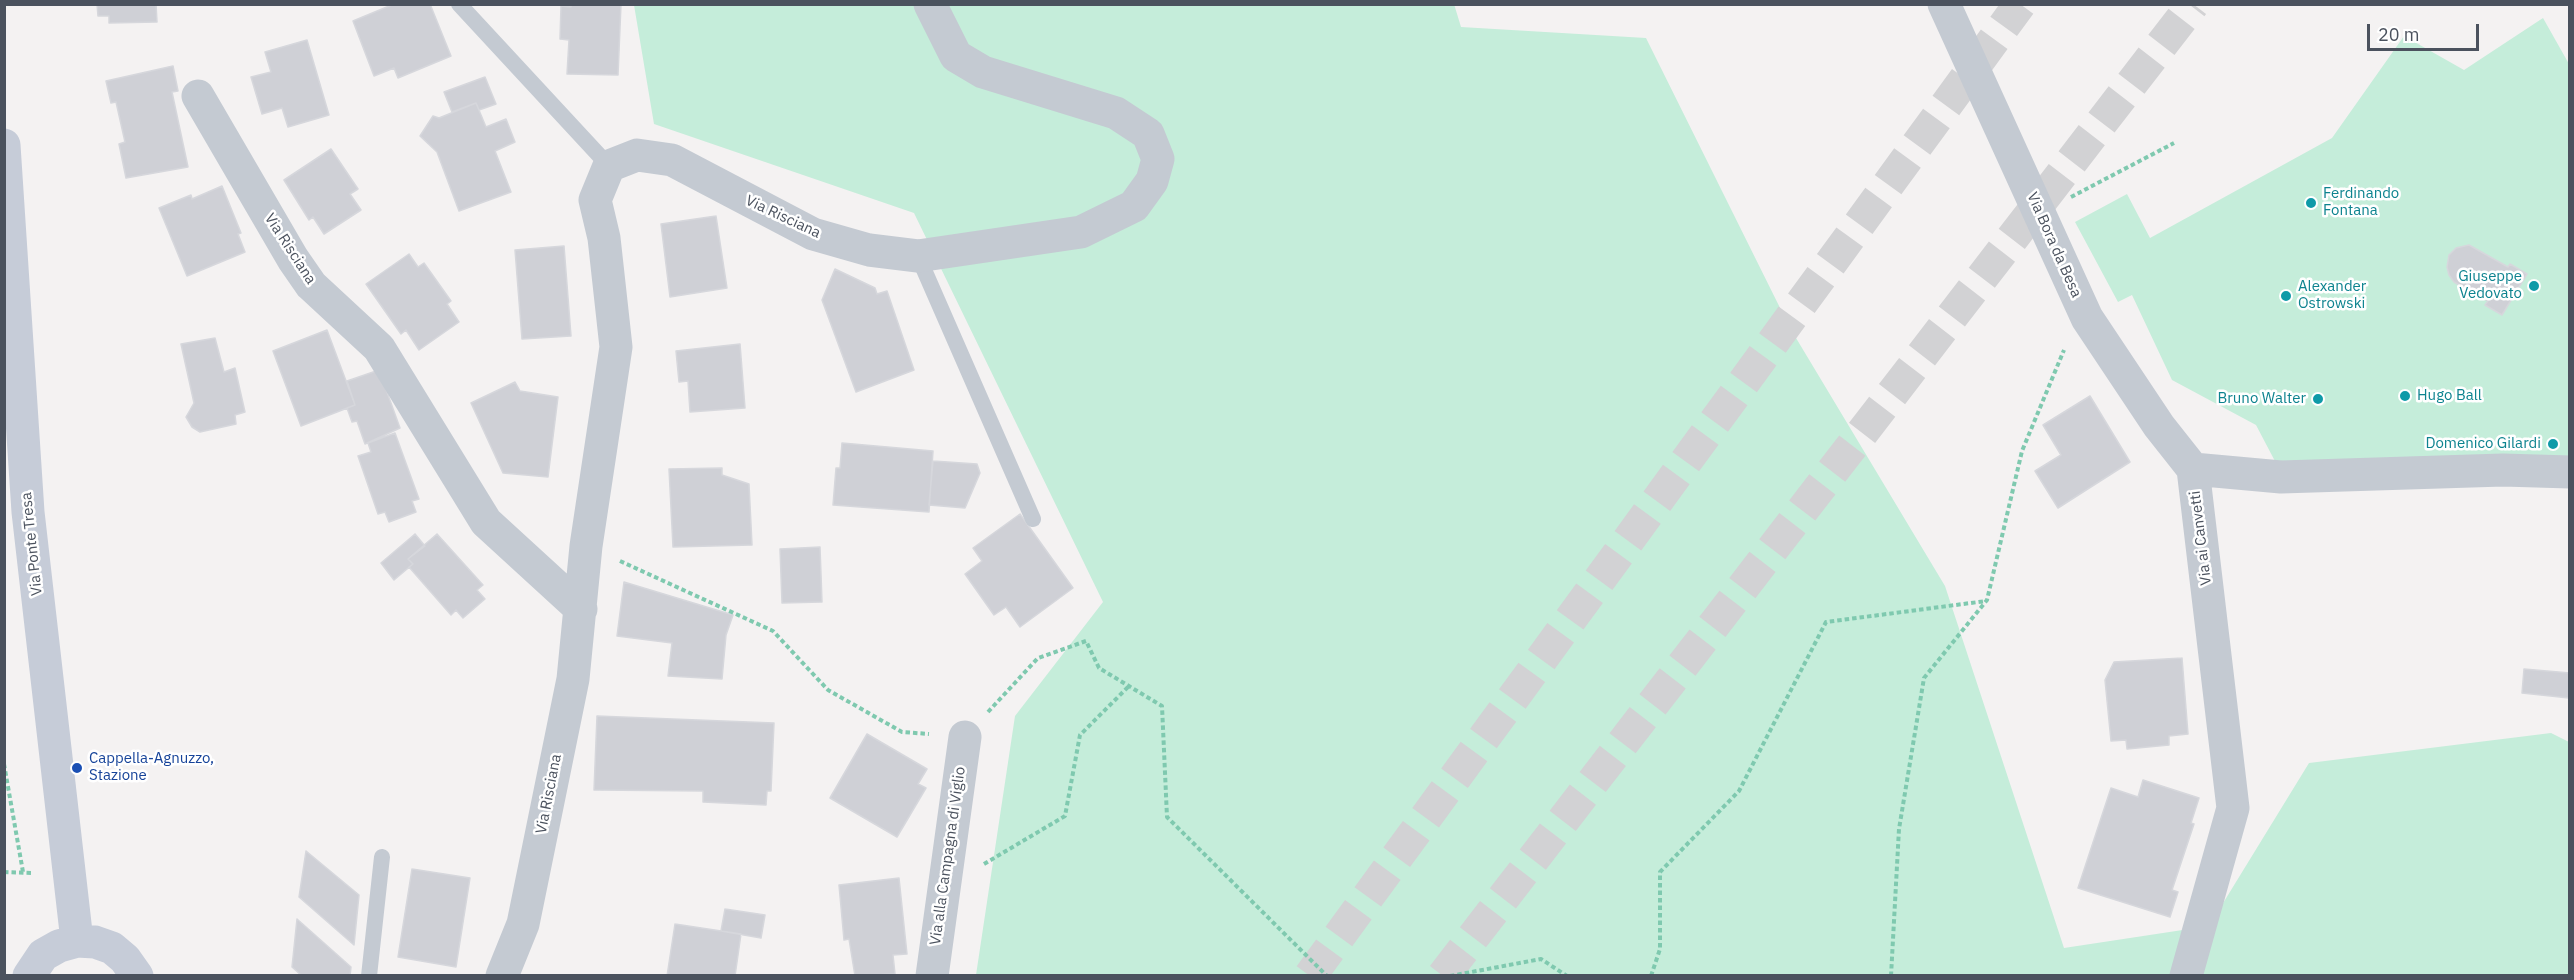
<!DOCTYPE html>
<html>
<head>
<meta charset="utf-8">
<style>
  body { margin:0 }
  #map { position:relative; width:2574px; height:980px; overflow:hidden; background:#f4f2f2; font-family:"IBM Plex Sans",sans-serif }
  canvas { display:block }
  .frame { position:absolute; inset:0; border:6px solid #4b525e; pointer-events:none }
  .scale { position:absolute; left:2367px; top:24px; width:112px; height:27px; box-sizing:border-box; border:3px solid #4b525e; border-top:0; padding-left:8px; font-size:18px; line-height:21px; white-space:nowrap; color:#4b525e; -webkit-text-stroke:4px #fff; paint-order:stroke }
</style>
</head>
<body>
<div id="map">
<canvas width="2574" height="980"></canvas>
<div class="frame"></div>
<div class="scale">20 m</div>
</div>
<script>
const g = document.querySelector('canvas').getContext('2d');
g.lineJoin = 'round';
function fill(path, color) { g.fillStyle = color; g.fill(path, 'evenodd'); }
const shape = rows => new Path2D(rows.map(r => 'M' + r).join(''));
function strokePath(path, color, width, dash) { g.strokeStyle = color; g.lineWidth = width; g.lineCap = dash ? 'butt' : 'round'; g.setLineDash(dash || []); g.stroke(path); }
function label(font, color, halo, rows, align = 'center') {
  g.font = font + ' "IBM Plex Sans",sans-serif'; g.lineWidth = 5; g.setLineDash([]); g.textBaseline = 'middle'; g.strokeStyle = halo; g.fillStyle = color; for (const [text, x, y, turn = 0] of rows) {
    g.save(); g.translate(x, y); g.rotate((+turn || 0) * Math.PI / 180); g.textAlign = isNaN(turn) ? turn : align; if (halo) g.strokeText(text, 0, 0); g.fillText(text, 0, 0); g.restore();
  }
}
const green = shape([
  [1454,4,1461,27,1646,38,1790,328,1945,586,2064,948,2209,926,2309,763,2551,733,2569,742,2569,975,976,975,1015,716,1103,602,914,213,654,124,634,5],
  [2543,18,2569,64,2569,458,2277,465,2256,425,2172,380,2132,295,2118,302,2075,222,2127,194,2150,238,2332,138,2404,36,2464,70]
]);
const building = shape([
  [97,4,156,4,157,22,109,23,109,16,98,16,97,4],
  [394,4,430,4,451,56,398,78,394,68,374,76,353,21,394,4],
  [571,4,621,4,618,75,567,74,569,40,560,39,561,6,571,7,571,4],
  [307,40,329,115,288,127,282,108,262,114,251,77,271,72,265,52,307,40],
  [173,66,178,91,172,92,188,167,126,178,119,144,125,142,116,102,111,103,106,81,173,66],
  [485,77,496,104,479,110,476,103,452,112,444,92,485,77],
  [476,103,486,127,506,119,515,142,495,151,511,192,459,211,437,152,420,136,433,116,439,118,476,103],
  [331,149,358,189,350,194,361,210,324,234,313,217,309,220,284,180,331,149],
  [222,186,241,233,238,234,245,252,187,276,159,208,191,195,192,199,222,186],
  [716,216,727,288,670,297,661,224,716,216],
  [2469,245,2508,267,2510,264,2527,274,2502,315,2485,305,2488,301,2454,282,2449,275,2447,267,2449,255,2456,248,2469,245],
  [564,246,571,336,522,339,515,250,564,246],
  [409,254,418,267,424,263,451,301,447,304,459,322,419,350,406,330,401,334,366,284,409,254],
  [835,269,875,288,877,294,887,291,914,370,856,392,822,300,835,269],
  [327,330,355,405,301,426,273,351,327,330],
  [215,338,224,372,235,368,245,412,235,415,236,424,200,432,192,427,186,417,194,403,181,344,215,338],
  [740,344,745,408,690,412,688,381,679,382,676,351,740,344],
  [379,370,400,428,365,444,357,421,352,422,347,408,355,405,347,381,379,370],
  [515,382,520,391,558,397,548,477,503,473,471,403,515,382],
  [2090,396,2130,462,2058,508,2035,471,2061,455,2043,425,2090,396],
  [395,433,419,499,412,501,416,512,389,522,385,512,378,514,358,456,371,452,368,443,395,433],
  [842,443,933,451,929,512,833,505,836,468,840,468,842,443],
  [933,461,977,464,980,473,965,508,929,505,933,461],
  [722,468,722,475,749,484,752,545,673,547,669,469,722,468],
  [1020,514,1073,588,1020,627,1006,607,994,615,965,574,982,561,973,548,1020,514],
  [415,534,425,546,408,559,413,564,394,580,381,563,415,534],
  [437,534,483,585,477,590,485,599,463,618,456,610,451,615,409,567,413,564,408,559,437,534],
  [820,547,822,602,782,603,780,549,820,547],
  [624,582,733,615,726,635,722,679,668,676,672,643,617,636,624,582],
  [2182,658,2188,734,2169,736,2169,745,2127,749,2126,740,2111,741,2105,680,2114,662,2182,658],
  [2524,669,2570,673,2569,698,2522,693,2524,669],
  [597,716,774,723,771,791,767,791,766,805,703,802,703,791,594,790,597,716],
  [867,734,927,769,918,784,926,788,897,837,830,798,867,734],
  [2143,780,2199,798,2191,823,2194,824,2172,890,2178,892,2170,917,2078,888,2111,788,2138,797,2143,780],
  [306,851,359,895,354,945,299,897,306,851],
  [412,869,470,878,456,967,398,957,412,869],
  [899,878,907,954,893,955,895,974,855,976,849,939,844,940,839,885,899,878],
  [725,909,765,915,761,938,721,931,725,909],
  [297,919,351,967,350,976,302,976,292,967,297,919],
  [675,924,741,934,735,976,667,976,675,924]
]);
const highwayTunnel = shape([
  [1310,976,2020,4],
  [1443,976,2193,4]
]);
const path = shape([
  [2071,197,2174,143],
  [620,561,773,631,828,690,902,732,929,734],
  [988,712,1038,658,1086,641,1099,668,1162,706,1167,817,1327,976],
  [4,764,23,872],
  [984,864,1065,816,1080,735,1129,686],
  [4,872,33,873],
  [1450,976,1541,959,1567,976],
  [1651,976,1660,949,1660,872,1739,791,1826,622,1986,601],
  [1891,976,1899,829,1924,678,1987,600,2022,451,2064,350]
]);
const lane = shape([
  [459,4,609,166],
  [918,256,1033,519],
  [369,976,382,857]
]);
const street = shape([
  [1944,4,2087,318,2159,426,2193,469],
  [198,96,293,259,311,285,379,348,486,522,581,609],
  [2193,469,2281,477,2503,470,2570,472],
  [502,976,523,924,573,679,586,546,616,347,604,238,595,200,609,166,637,155,672,160,813,234,869,250,918,256,1081,232,1134,206,1152,181,1158,159,1148,134,1116,113,983,72,956,56,930,4],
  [932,976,965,737],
  [2186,976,2233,808,2193,469]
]);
const secondary = shape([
  [4,145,28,512,77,941],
  [29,976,43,955,59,946,77,941,95,942,112,948,125,959,137,976]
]);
const markers = [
  [2311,203,6,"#0f9aa8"],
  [2534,286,6,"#0f9aa8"],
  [2286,296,6,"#0f9aa8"],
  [2405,396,6,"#0f9aa8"],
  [2318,399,6,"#0f9aa8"],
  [2553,444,6,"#0f9aa8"],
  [77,768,6,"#1a4fb4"]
];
const cultureNames = [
  ["Ferdinando",2323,194],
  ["Fontana",2323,211],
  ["Giuseppe",2522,277,"right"],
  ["Vedovato",2522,294,"right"],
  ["Alexander",2298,287],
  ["Ostrowski",2298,304],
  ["Hugo Ball",2417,396],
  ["Bruno Walter",2306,399,"right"],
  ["Domenico Gilardi",2541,444,"right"]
];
const streetNames = [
  ["Via Risciana",783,217,25],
  ["Via Bora da Besa",2054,245,66],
  ["Via Risciana",290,249,57],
  ["Via ai Canvetti",2201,538,-97],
  ["Via Ponte Tresa",32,544,-96],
  ["Via Risciana",549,794,-79],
  ["Via alla Campagna di Viglio",948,856,-82]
];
const transitNames = [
  ["Cappella-Agnuzzo,",89,759],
  ["Stazione",89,776]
];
fill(green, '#c5edda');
fill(building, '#cfd0d6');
strokePath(building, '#d6d7dc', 1.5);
strokePath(highwayTunnel, '#d2d2d4', 33, [33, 16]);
strokePath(path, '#7fc9af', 4, [4.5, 3]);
strokePath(lane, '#c4cad2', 16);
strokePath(street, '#c4cad2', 33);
strokePath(secondary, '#c6ccd8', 33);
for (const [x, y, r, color] of markers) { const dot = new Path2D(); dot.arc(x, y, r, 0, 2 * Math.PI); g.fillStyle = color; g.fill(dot); strokePath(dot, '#fff', 2); }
label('15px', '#0d838f', '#fff', cultureNames, 'left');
label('15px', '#4b525e', '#fff', streetNames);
label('15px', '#164399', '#fff', transitNames, 'left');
</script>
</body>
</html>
